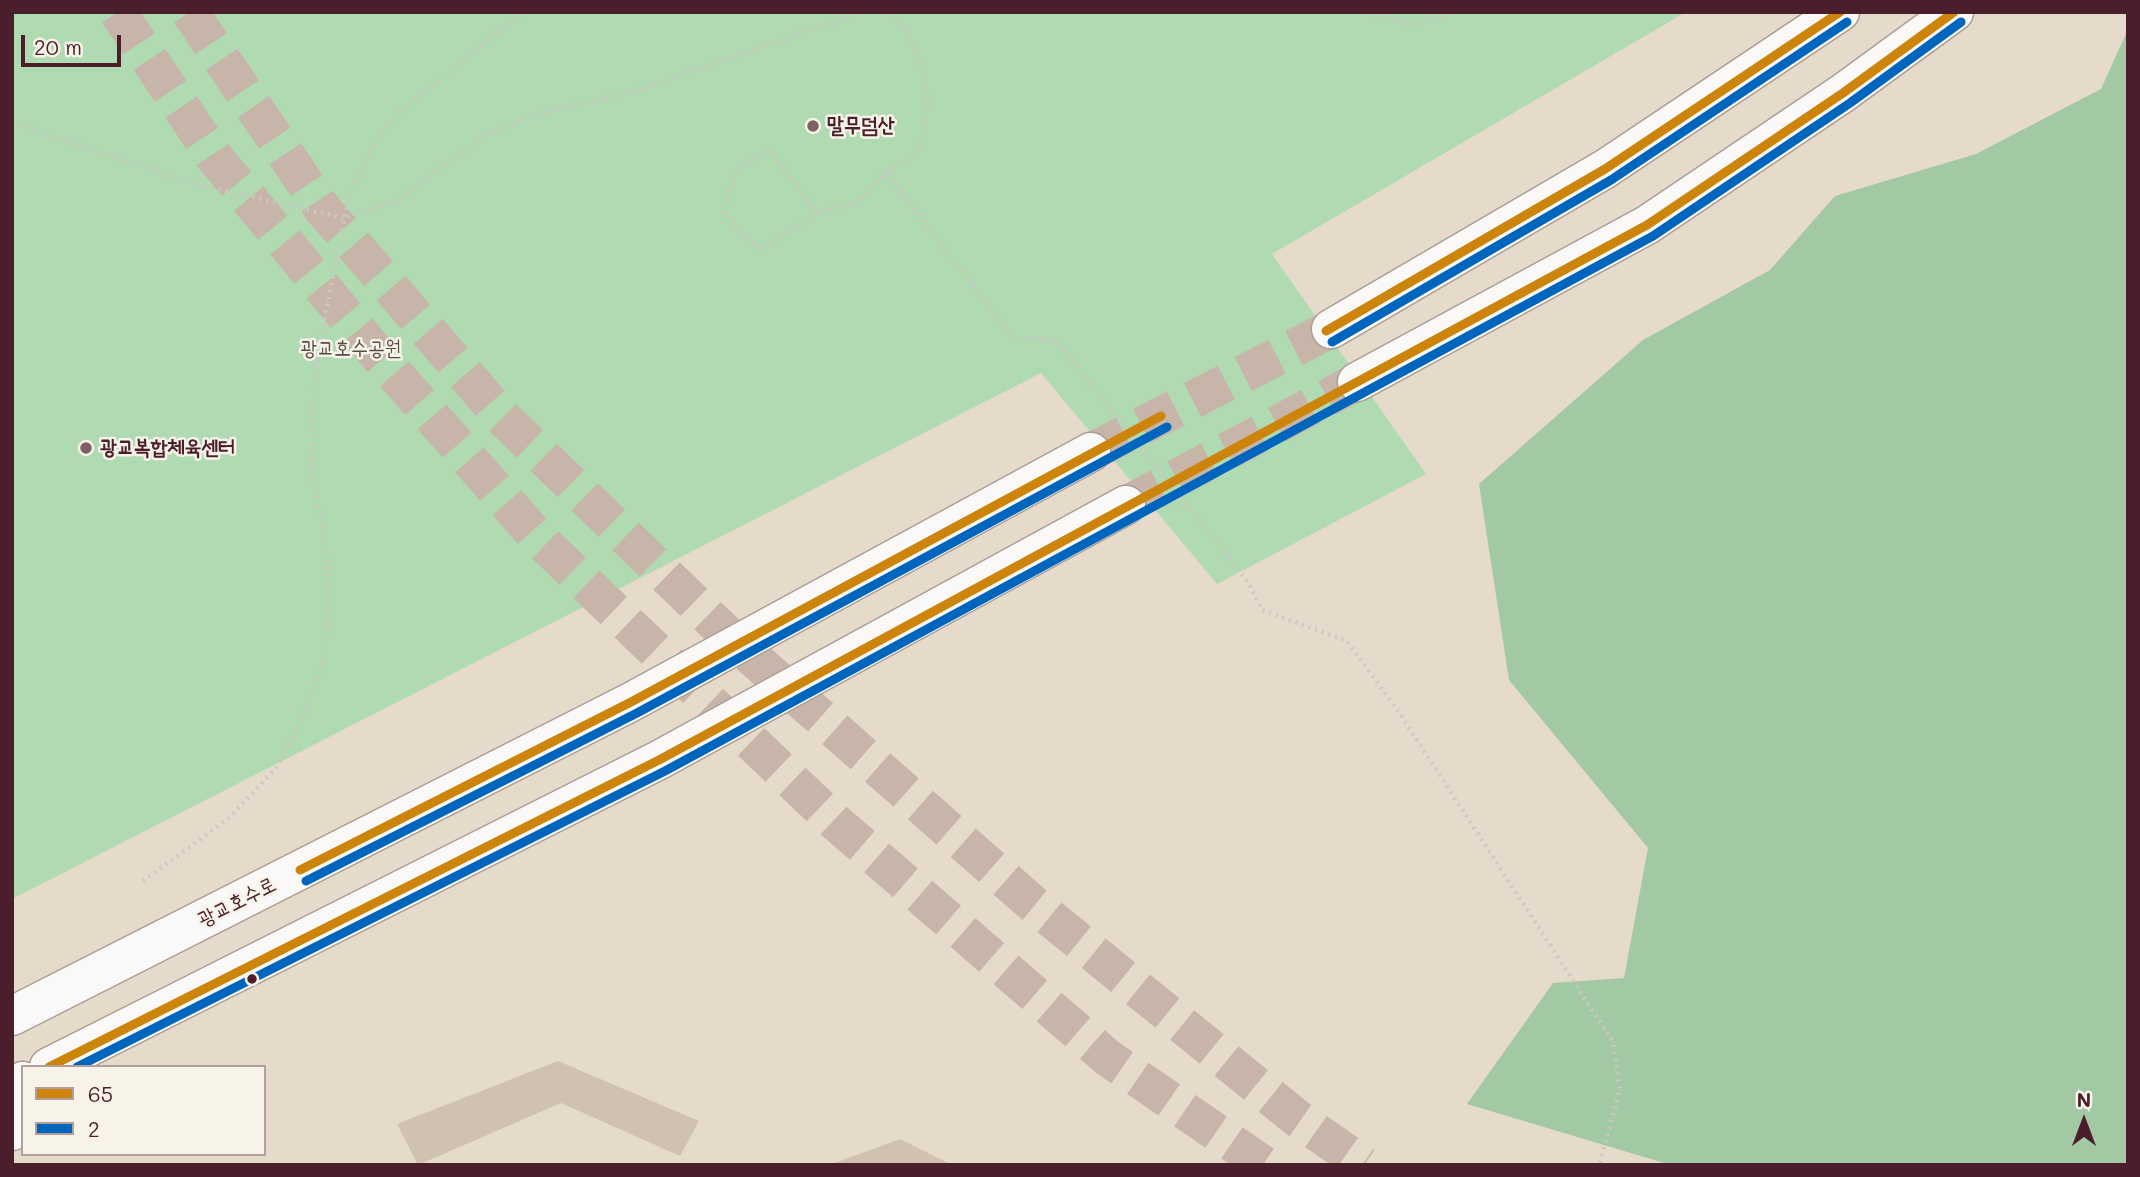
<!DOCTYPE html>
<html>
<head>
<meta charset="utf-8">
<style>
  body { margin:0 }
  #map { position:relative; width:2140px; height:1177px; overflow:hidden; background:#e6daca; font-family:Mali,sans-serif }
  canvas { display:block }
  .frame { position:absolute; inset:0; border:14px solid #4a1f2b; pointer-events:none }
  .legend { position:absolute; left:21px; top:1065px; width:245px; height:91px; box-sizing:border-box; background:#f7f3e8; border:2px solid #b29e9c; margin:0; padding:9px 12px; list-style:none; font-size:21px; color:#4a1f2b }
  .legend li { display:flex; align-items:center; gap:14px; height:35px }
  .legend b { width:35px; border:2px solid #b29e9c }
  .north { position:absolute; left:2049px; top:1086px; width:70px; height:70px; -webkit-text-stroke:5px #f7f3e8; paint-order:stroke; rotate:0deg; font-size:19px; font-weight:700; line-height:28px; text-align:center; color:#4a1f2b }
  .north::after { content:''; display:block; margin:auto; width:24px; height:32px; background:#4a1f2b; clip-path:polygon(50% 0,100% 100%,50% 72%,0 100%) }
  .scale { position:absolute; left:21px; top:35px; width:100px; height:32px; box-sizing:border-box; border:4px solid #4a1f2b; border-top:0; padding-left:9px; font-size:21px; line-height:24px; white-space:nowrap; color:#4a1f2b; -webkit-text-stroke:5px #f7f3e8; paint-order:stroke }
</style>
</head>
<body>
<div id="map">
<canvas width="2140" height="1177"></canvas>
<div class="frame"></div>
<ul class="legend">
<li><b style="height:9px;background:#cc840b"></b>65</li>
<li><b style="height:9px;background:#0065bd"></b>2</li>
</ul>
<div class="north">N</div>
<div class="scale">20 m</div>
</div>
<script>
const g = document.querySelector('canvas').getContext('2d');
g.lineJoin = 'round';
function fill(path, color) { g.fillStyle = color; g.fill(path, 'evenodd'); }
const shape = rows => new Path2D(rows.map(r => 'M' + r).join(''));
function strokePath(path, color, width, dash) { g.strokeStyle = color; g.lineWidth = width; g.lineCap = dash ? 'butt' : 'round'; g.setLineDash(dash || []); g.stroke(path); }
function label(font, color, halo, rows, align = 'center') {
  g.font = font + ' Mali,"Poor Story",sans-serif'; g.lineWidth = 5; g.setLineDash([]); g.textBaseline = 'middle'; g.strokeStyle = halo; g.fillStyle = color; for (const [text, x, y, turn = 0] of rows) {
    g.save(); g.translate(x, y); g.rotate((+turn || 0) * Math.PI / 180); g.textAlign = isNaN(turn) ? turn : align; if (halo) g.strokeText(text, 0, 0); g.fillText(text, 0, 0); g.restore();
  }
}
const green = shape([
  [12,12,1686,12,1272,254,1426,474,1217,584,1041,373,12,899]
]);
const forest = shape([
  [2128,29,2128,1165,1671,1165,1467,1104,1553,983,1624,978,1648,848,1509,680,1479,484,1643,340,1770,270,1835,196,1976,154,2101,89]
]);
const building = shape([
  [558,1061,699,1121,680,1156,561,1103,418,1165,397,1124],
  [900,1139,952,1165,832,1165,832,1164]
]);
const majorTunnel = shape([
  [1091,452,1331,329],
  [1126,505,1357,382]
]);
const highwayTunnel = shape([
  [118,12,215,158,379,356,538,538,834,821,1108,1058,1264,1165],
  [190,12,321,207,502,417,737,644,1033,904,1298,1119,1364,1165]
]);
const path = shape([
  [887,12,897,15,916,48,928,98,925,126,916,154,886,172,1011,336,1056,341,1248,582,1262,610,1347,641,1400,714,1613,1042,1620,1089,1599,1165],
  [1365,12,1413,25,1455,12],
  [12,123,192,183,344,218,394,202,486,135,539,114,638,90,861,12],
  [816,213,771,150,738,166,724,211,738,232,762,249,816,213,859,202,886,172],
  [143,881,229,818,278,766,308,703,325,654,329,585,323,527,311,473,310,435,317,357,349,194,373,147,396,114,523,12]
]);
const major = shape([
  [1331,329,1605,169,1840,12],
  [1357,382,1647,225,1843,93,1954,12],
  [12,1016,631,702,1091,452],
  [49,1067,659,760,1126,505],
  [12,1087,23,1081],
  [12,1131,23,1118]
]);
const bus1 = shape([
  [1326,331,1605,169,1840,12],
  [300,870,631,702,1161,416],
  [49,1067,659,760,1647,225,1843,93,1954,12]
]);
const bus2 = shape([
  [1332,342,1611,180,1847,22],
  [306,881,637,713,1167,427],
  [77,1067,665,771,1653,236,1850,103,1961,22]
]);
const markers = [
  [813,126,7,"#816063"],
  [86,448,7,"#816063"],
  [252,979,6,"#4a1f2b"]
];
const poiNames = [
  ["말무덤산",827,126],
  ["광교복합체육센터",100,448]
];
const parkNames = [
  ["광교호수공원",351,349]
];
const streetNames = [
  ["광교호수로",237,902,-27]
];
fill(green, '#b0dab2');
fill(forest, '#a2c8a4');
fill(building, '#cfc2b1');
strokePath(majorTunnel, '#c7b5aa', 38, [38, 19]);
strokePath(highwayTunnel, '#c7b5aa', 38, [38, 19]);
strokePath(major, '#aa9e96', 41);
strokePath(path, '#cdc7c5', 4.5, [2, 5]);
strokePath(major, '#fbf9f7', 38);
strokePath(bus1, '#cc840b', 9);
strokePath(bus2, '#0065bd', 9);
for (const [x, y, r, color] of markers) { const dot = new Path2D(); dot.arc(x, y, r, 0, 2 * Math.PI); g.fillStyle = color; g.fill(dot); strokePath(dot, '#f7f3e8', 2.5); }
label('bold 21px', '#4a1f2b', '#f7f3e8', poiNames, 'left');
label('21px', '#584e48', '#f7f3e8', parkNames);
label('21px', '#4a1f2b', '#f7f3e8', streetNames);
</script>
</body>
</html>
